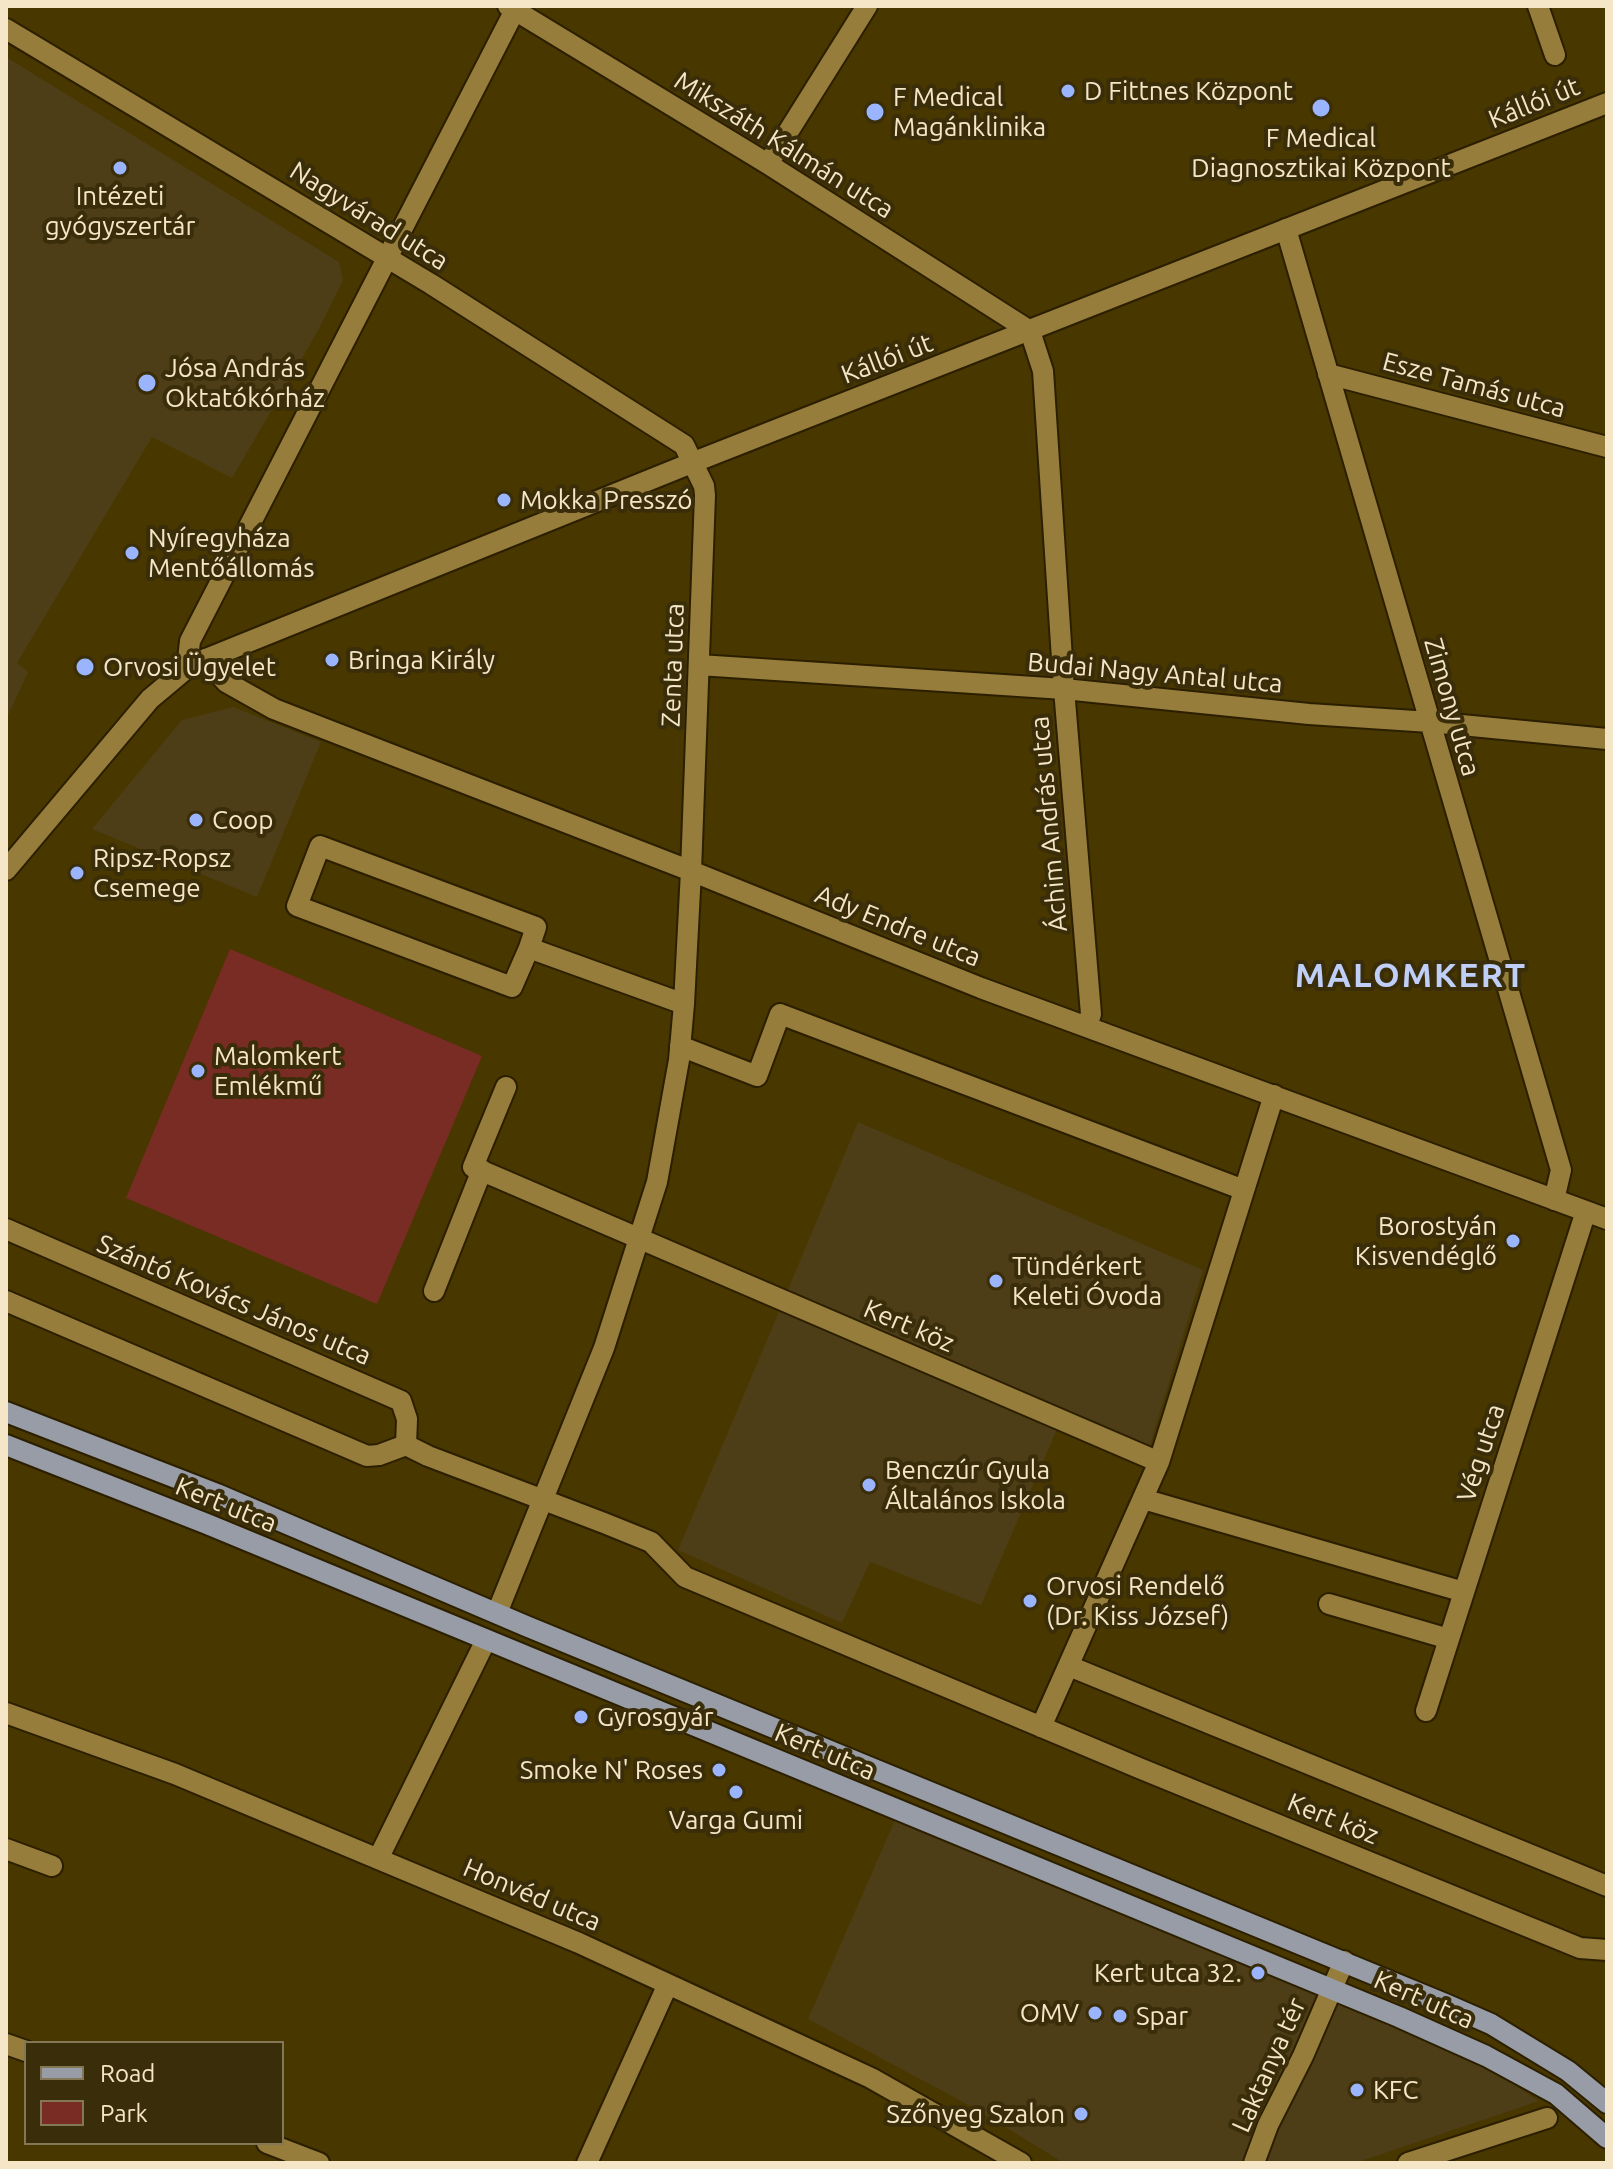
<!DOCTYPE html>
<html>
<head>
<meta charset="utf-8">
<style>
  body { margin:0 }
  #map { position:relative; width:1613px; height:2169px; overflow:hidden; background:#493700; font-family:Ubuntu,sans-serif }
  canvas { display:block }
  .frame { position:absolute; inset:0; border:8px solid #f4e6c6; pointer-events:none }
  .legend { position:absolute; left:24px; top:2041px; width:260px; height:104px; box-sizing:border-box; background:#3a2d09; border:2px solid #847755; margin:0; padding:10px 14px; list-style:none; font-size:24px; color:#f4e6c6 }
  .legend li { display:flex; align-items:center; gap:16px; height:40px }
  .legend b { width:40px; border:2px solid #847755 }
</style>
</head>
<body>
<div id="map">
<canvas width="1613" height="2169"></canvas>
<div class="frame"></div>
<ul class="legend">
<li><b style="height:10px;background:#979ca6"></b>Road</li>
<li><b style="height:22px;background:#782c24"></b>Park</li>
</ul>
</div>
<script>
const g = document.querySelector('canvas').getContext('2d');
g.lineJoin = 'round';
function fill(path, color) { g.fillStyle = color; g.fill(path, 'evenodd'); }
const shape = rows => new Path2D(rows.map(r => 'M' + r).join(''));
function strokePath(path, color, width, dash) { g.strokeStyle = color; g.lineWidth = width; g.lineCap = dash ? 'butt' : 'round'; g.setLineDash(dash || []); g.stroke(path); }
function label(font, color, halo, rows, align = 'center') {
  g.font = font + ' Ubuntu,sans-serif'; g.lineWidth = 8; g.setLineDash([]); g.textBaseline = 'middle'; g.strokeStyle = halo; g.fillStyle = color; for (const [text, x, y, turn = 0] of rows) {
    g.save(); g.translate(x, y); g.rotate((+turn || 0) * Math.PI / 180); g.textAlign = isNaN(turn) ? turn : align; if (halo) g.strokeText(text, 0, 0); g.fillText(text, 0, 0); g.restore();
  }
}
const built = shape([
  [6,57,339,262,343,280,319,329,232,478,152,437,17,663,28,672,6,720],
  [233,707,321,742,257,897,92,829,182,720],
  [858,1122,1203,1270,1149,1448,787,1292],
  [784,1300,1061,1420,981,1605,870,1562,842,1623,678,1550],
  [895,1820,1469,2055,1539,2101,1355,2163,1064,2163,976,2109,808,2019]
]);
const green = shape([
  [230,949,482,1056,377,1304,126,1198]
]);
const minor = shape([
  [508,6,768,164,1030,331,1043,371,1064,689,1091,1014,1087,1026],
  [1538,6,1555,55],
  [6,29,431,284,684,445,704,486,705,495,691,871,684,1004,679,1060,657,1182,604,1348,497,1613],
  [768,164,867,6],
  [1286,229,1561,1170,1554,1200],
  [1328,374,1607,447],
  [206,659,226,682,274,709,691,871,981,988,1607,1219],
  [699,665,1064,689,1309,714,1430,722,1607,739],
  [187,668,190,641,517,6],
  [529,948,512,987,297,906,320,846,536,927,529,948,684,1004],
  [680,1046,757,1076,780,1014,1244,1190],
  [506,1087,473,1167,1159,1462],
  [6,1229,401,1401,407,1419,406,1445],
  [434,1291,482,1170],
  [6,1301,367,1456,379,1455,406,1445,428,1456,604,1523,651,1542,685,1577,1139,1768,1580,1948,1607,1950],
  [1143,1499,1464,1592],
  [1329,1604,1449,1639],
  [1069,1666,1607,1886],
  [1426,1711,1586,1211],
  [6,1713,175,1774,579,1943,871,2078,1021,2163],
  [1041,1727,1159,1462,1274,1095],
  [6,1849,52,1866],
  [378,1859,486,1640],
  [6,2044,26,2051],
  [267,2143,319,2163],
  [587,2163,668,1984],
  [1254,2163,1268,2125,1303,2056,1344,1961],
  [1408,2163,1547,2118]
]);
const secondary = shape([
  [6,870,150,699,187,668,206,659,694,462,1607,103]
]);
const primary = shape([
  [6,1412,217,1494,526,1626,1443,2003,1491,2024,1568,2071,1607,2103],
  [6,1445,207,1524,1399,2017,1486,2056,1556,2094,1607,2138]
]);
const markers = [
  [1068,91,8,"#9ab5fd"],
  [1321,108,10,"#9ab5fd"],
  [875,112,10,"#9ab5fd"],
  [120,168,8,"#9ab5fd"],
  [147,383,10,"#9ab5fd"],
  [504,500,8,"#9ab5fd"],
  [132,553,8,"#9ab5fd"],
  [332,660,8,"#9ab5fd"],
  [85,667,10,"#9ab5fd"],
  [196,820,8,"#9ab5fd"],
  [77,873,8,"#9ab5fd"],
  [198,1071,8,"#9ab5fd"],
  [1513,1241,8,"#9ab5fd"],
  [996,1281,8,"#9ab5fd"],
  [869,1485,8,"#9ab5fd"],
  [1030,1601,8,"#9ab5fd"],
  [581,1717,8,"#9ab5fd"],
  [719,1770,8,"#9ab5fd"],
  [736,1792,8,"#9ab5fd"],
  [1258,1973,8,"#9ab5fd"],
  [1095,2013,8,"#9ab5fd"],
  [1120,2016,8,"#9ab5fd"],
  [1357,2090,8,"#9ab5fd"],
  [1081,2114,8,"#9ab5fd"]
];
const poiNames = [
  ["D Fittnes Központ",1084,91],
  ["F Medical",893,97],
  ["Magánklinika",893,127],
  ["F Medical",1321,138,"center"],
  ["Diagnosztikai Központ",1321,168,"center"],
  ["Intézeti",120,196,"center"],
  ["gyógyszertár",120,226,"center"],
  ["Jósa András",165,368],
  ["Oktatókórház",165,398],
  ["Mokka Presszó",520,500],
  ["Nyíregyháza",148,538],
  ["Mentőállomás",148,568],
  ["Bringa Király",348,660],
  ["Orvosi Ügyelet",103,667],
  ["Coop",212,820],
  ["Ripsz-Ropsz",93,858],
  ["Csemege",93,888],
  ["Malomkert",214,1056],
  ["Emlékmű",214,1086],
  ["Borostyán",1497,1226,"right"],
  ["Kisvendéglő",1497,1256,"right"],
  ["Tündérkert",1012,1266],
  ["Keleti Óvoda",1012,1296],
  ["Benczúr Gyula",885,1470],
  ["Általános Iskola",885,1500],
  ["Orvosi Rendelő",1046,1586],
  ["(Dr. Kiss József)",1046,1616],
  ["Gyrosgyár",597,1717],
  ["Smoke N' Roses",703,1770,"right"],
  ["Varga Gumi",736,1820,"center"],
  ["Kert utca 32.",1242,1973,"right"],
  ["OMV",1079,2013,"right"],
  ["Spar",1136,2016],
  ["KFC",1373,2090],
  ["Szőnyeg Szalon",1065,2114,"right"]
];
const streetNames = [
  ["Kállói út",1534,103,-22],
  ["Mikszáth Kálmán utca",784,145,32],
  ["Nagyvárad utca",369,216,32],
  ["Kállói út",887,359,-21],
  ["Esze Tamás utca",1474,385,15],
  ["Zenta utca",673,665,-88],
  ["Budai Nagy Antal utca",1155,673,5],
  ["Zimony utca",1452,707,74],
  ["Áchim András utca",1049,824,-95],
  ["Ady Endre utca",898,926,22],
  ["Szántó Kovács János utca",234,1300,23],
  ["Kert köz",909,1326,23],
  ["Vég utca",1481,1453,-72],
  ["Kert utca",226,1505,22],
  ["Kert utca",825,1752,23],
  ["Kert köz",1333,1819,22],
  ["Honvéd utca",532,1895,23],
  ["Kert utca",1424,2000,24],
  ["Laktanya tér",1269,2065,-66]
];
const districtNames = [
  ["MALOMKERT",1411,976]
];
fill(built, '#4e3e17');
fill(green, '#782c24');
strokePath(minor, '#2b1f00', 24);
strokePath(secondary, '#2b1f00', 24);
strokePath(primary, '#2b1f00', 24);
strokePath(minor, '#967d3b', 20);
strokePath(secondary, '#967d3b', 20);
strokePath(primary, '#979ca6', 20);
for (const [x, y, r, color] of markers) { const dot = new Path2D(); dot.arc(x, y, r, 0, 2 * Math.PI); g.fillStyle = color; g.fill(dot); strokePath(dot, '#3a2d09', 3); }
label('26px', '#f4e6c6', '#3a2d09', poiNames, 'left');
label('26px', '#f4e6c6', '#3a2d09', streetNames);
g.letterSpacing = '2px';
label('bold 34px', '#bfcff8', '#3a2d09', districtNames);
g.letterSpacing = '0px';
</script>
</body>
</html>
